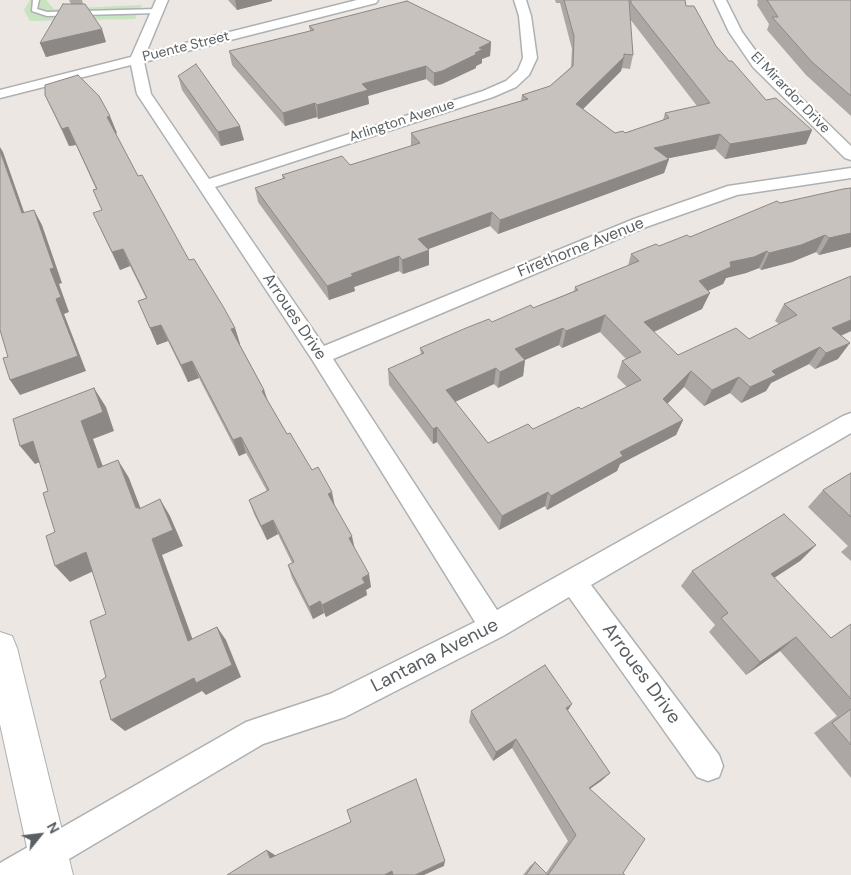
<!DOCTYPE html>
<html>
<head>
<meta charset="utf-8">
<style>
  body { margin:0 }
  #map { position:relative; width:851px; height:875px; overflow:hidden; background:#ece7e2; font-family:"DM Sans",sans-serif }
  canvas { display:block }
  .north { position:absolute; left:15px; top:810px; width:50px; height:50px; -webkit-text-stroke:4px #fff; paint-order:stroke; rotate:61deg; font-size:14px; font-weight:700; line-height:20px; text-align:center; color:#5a5f62 }
  .north::after { content:''; display:block; margin:auto; width:18px; height:22px; background:#5a5f62; clip-path:polygon(50% 0,100% 100%,50% 72%,0 100%) }
</style>
</head>
<body>
<div id="map">
<canvas width="851" height="875"></canvas>
<div class="north">N</div>
</div>
<script>
const g = document.querySelector('canvas').getContext('2d');
g.lineJoin = 'round';
function fill(path, color) { g.fillStyle = color; g.fill(path, 'evenodd'); }
const shape = rows => new Path2D(rows.map(r => 'M' + r).join(''));
function strokePath(path, color, width, dash) { g.strokeStyle = color; g.lineWidth = width; g.lineCap = dash ? 'butt' : 'round'; g.setLineDash(dash || []); g.stroke(path); }
function label(font, color, halo, rows, align = 'center') {
  g.font = font + ' "DM Sans",sans-serif'; g.lineWidth = 4.5; g.setLineDash([]); g.textBaseline = 'middle'; g.strokeStyle = halo; g.fillStyle = color; for (const [text, x, y, turn = 0] of rows) {
    g.save(); g.translate(x, y); g.rotate((+turn || 0) * Math.PI / 180); g.textAlign = isNaN(turn) ? turn : align; if (halo) g.strokeText(text, 0, 0); g.fillText(text, 0, 0); g.restore();
  }
}
const green = shape([
  [30,0,46,0,54,9,142,5,135,19,30,21,24,10]
]);
const service = shape([
  [33,0,39,0,37,9,47,12,157,9,160,11,157,13,47,16,32,11,33,0]
]);
const minor = shape([
  [156,0,168,0,146,53,357,0,378,0,376,3,144,62,151,94,209,179,483,91,506,81,518,70,523,58,519,16,514,0,526,0,531,16,537,58,529,75,516,87,493,97,215,187,324,346,634,219,728,186,851,168,851,178,737,195,646,227,333,359,497,610,843,416,851,413,851,433,591,585,719,755,723,766,719,777,708,781,697,777,569,597,503,636,345,717,263,744,42,875,0,875,0,863,246,722,330,694,475,622,313,361,137,94,131,65,0,98,0,90,131,57,156,0],
  [714,0,726,0,742,32,763,61,851,146,851,160,845,158,753,67,729,32,714,0]
]);
const tertiary = shape([
  [0,632,12,636,17,648,73,875,33,875,0,724,0,632]
]);
const wall = shape([
  [69,0,82,0,83,4,106,42,46,57,40,43,71,4],
  [228,0,272,0,272,1,237,10],
  [555,0,685,0,686,6,716,46,729,61,766,100,812,130,806,144,725,159,715,149,668,158,669,159,664,173,498,234,490,226,428,249,429,265,403,274,399,271,354,287,355,291,329,300,258,202,255,188,283,179,282,175,350,165,411,146,411,133,521,101,522,95,550,86,571,67,572,49,560,3,556,3],
  [630,19,697,106,665,113,663,120,625,133,615,133,583,109,621,71,622,68,630,69,633,55],
  [757,0,851,0,851,116,806,75,767,30,769,24,757,5,758,2],
  [309,26,491,42,490,56,482,59,482,63,476,66,476,68,442,84,434,86,426,79,368,96,369,104,318,119,317,117,285,126,232,65,229,51,310,31],
  [178,76,244,140,221,146,182,90],
  [45,95,117,133,115,134,138,176,189,260,235,328,240,344,240,345,264,390,268,401,287,434,312,470,335,506,354,548,371,587,366,590,367,595,326,617,324,613,313,619,292,578,288,565,292,563,278,534,267,540,254,514,249,500,267,491,246,453,239,456,199,378,188,382,168,341,157,345,138,301,146,298,130,266,120,270,101,230,102,210,93,190,96,189,76,145,69,146],
  [851,188,851,247,819,255,816,252,792,262,761,270,759,268,746,273,726,278,723,284,708,291,702,309,654,332,678,355,749,339,779,324,775,321,784,304,851,276,851,331,841,336,838,359,815,369,809,364,771,383,766,391,741,403,730,393,704,406,684,387,667,404,683,420,676,435,620,464,617,471,547,510,545,506,499,530,437,442,433,444,389,385,388,369,421,355,420,348,492,322,533,308,574,291,575,287,628,266,631,254,690,237,780,203],
  [600,332,626,359,622,361,617,377,627,387,581,409,533,429,488,443,455,402,494,384,498,388,523,376,525,360,559,345,562,348],
  [851,473,851,561,841,552,848,546,808,507,823,490],
  [816,545,800,561,774,578,831,638,851,624,851,778,814,733,837,716,780,651,746,675,709,632,715,625,681,586,692,571],
  [471,711,568,711,610,773,601,781,590,789,623,873,625,875,523,875,530,866,535,862,546,873,568,841,512,748,493,761,469,722]
]);
const shadedWall = shape([
  [235,0,272,0,272,1,237,10],
  [102,29,106,42,46,57,40,43],
  [491,42,490,56,482,59,482,63,476,66,476,68,442,84,434,86,434,73,479,48],
  [624,57,621,71,574,118,576,104],
  [426,66,426,79,368,96,369,104,318,119,317,105,362,84],
  [315,103,317,117,285,126,283,113],
  [110,116,117,133,113,134,107,117],
  [240,126,244,140,221,146,218,132],
  [68,127,76,145,69,146,62,129],
  [812,130,806,144,725,159,730,144],
  [720,134,715,149,650,162,654,148],
  [0,147,3,152,30,229,22,213,0,151],
  [669,159,664,173,498,234,500,220],
  [34,210,42,225,62,283,59,284,69,312,64,314,86,371,20,395,10,380,56,299,50,269],
  [492,212,490,226,418,253,418,239],
  [851,233,851,247,819,255,829,238],
  [825,235,816,252,792,262,761,270,769,253],
  [123,249,130,266,120,270,112,252],
  [429,250,429,265,403,274,402,260],
  [767,251,759,268,746,273,726,278,723,284,692,298,699,281,730,262],
  [399,256,399,271,354,287,355,291,329,300,327,286,351,274],
  [710,293,702,309,638,339,644,322],
  [605,315,600,332,562,348,566,331],
  [851,320,851,331,821,344,832,328],
  [161,325,168,341,157,345,150,328],
  [235,328,240,344,236,346,231,329],
  [563,328,559,345,513,365,515,349],
  [850,343,838,359,815,369,826,353],
  [820,347,809,364,771,383,766,391,741,403,750,387,772,371],
  [525,360,523,376,498,388,500,372],
  [192,361,199,378,188,382,181,365],
  [496,368,494,384,446,406,446,390],
  [691,371,684,387,656,415,663,399],
  [739,377,730,393,704,406,712,390],
  [94,388,106,407,114,431,93,439,110,486,98,468,81,421],
  [264,390,269,406,262,391],
  [683,420,676,435,620,464,617,471,547,510,551,496,620,452],
  [437,427,437,442,433,444,433,429],
  [241,437,246,453,239,456,233,440],
  [33,441,47,459,35,464,20,446],
  [118,460,129,478,142,512,136,508],
  [332,492,335,507,328,494],
  [548,492,545,506,499,530,502,516],
  [160,499,170,516,183,546,162,555,198,654,188,641,152,539],
  [273,520,278,534,267,540,261,526],
  [352,536,355,550,349,538],
  [816,545,800,561,757,589,771,574],
  [86,552,100,568,70,582,55,566],
  [369,574,371,587,366,590,367,595,326,617,322,605],
  [320,601,324,613,313,619,309,607],
  [217,627,226,640,241,677,206,695,202,691,125,731,111,720],
  [796,637,780,651,746,675,760,662],
  [572,704,565,715,566,708],
  [516,739,512,748,493,761,496,752],
  [610,773,601,781,581,795,589,788],
  [267,850,275,855,277,863,270,858],
  [445,861,444,866,424,875,415,875],
  [392,871,394,875,384,875]
]);
const building = shape([
  [564,0,629,0,633,55,624,54,624,57,576,104,615,133,623,131,625,133,669,118,665,113,710,103,631,3,631,0,685,0,686,6,694,6,716,46,729,61,732,61,766,100,776,98,812,130,730,144,720,134,654,148,669,159,500,220,492,212,418,239,429,250,402,260,399,256,351,274,353,276,327,286,255,188,285,178,282,175,342,156,350,165,420,143,411,133,528,99,522,95,550,86,573,66,574,36,564,0],
  [767,0,851,0,851,96,812,62,772,17,778,17,767,0],
  [407,1,491,42,479,48,483,49,475,53,477,54,442,71,434,73,426,66,362,84,368,90,317,105,315,103,283,113,229,51,314,30,309,26,407,1],
  [63,4,85,4,102,29,40,43,63,4],
  [196,64,240,126,218,132,178,76,196,64],
  [78,75,99,96,110,116,107,117,138,176,142,175,189,260,194,259,224,308,235,328,231,329,264,390,262,391,287,434,290,433,312,470,318,467,332,492,328,494,352,536,349,538,369,574,362,578,365,583,322,605,320,601,309,607,288,565,294,562,273,520,261,526,249,500,269,490,241,437,233,440,192,361,181,365,161,325,150,328,138,301,147,298,123,249,112,252,93,213,102,210,93,190,97,189,68,127,62,129,45,95,45,85,78,75],
  [0,151,22,213,34,210,54,268,50,269,61,297,56,299,78,356,10,380,3,358,8,357,0,330,0,151],
  [851,188,851,233,829,238,825,235,801,245,769,253,767,251,754,257,730,262,731,267,699,281,710,293,644,322,678,355,736,328,749,339,797,315,784,304,851,276,851,320,832,328,850,343,826,353,820,347,772,371,776,375,750,387,739,377,712,390,691,371,663,399,683,420,620,452,623,456,551,496,548,492,502,516,437,427,433,429,388,369,424,353,420,348,466,328,489,319,492,322,531,305,533,308,578,290,575,287,639,261,631,254,656,244,659,246,687,235,690,237,777,201,780,203,843,189,851,188],
  [605,315,641,352,622,361,641,380,581,409,579,407,533,429,528,424,488,443,446,390,496,368,500,372,525,360,515,349,563,328,566,331,605,315],
  [94,388,103,412,81,421,98,468,118,460,136,508,139,507,139,509,160,499,173,530,152,539,188,641,217,627,232,665,196,683,194,678,111,720,100,681,106,677,90,621,106,614,86,552,55,566,46,536,55,532,43,493,48,491,33,441,20,446,13,419,94,388],
  [851,473,851,517,823,490,851,473],
  [784,514,816,545,771,574,831,638,851,624,851,699,796,637,760,662,721,618,728,613,692,571,784,514],
  [545,665,572,704,566,708,610,773,589,788,645,839,623,873,625,875,548,875,576,835,516,739,496,752,471,711,545,665],
  [851,709,851,745,832,723,851,709],
  [416,779,445,861,415,875,393,875,392,871,384,875,227,875,267,850,270,858,351,822,347,810,416,779],
  [535,862,548,875,526,875,535,862]
]);
const farStreetnames = [
  ["Puente Street",186,47,-14],
  ["El Mirardor Drive",790,93,46],
  ["Arlington Avenue",402,121,-18]
];
const streetNames = [
  ["Firethorne Avenue",581,248,-22],
  ["Arroues Drive",294,317,56]
];
const nearStreetnames = [
  ["Lantana Avenue",435,656,-27],
  ["Arroues Drive",641,674,54]
];
fill(green, '#c7e3bf');
strokePath(service, '#adb1b4', 3);
strokePath(minor, '#adb1b4', 3);
strokePath(tertiary, '#adb1b4', 2);
fill(service, '#fff');
fill(minor, '#fff');
fill(tertiary, '#fff');
fill(wall, '#aca7a4');
fill(shadedWall, '#8c8886');
fill(building, '#c8c2bf');
strokePath(building, '#8c8886', 1);
label('14px', '#5a5f62', '#fff', farStreetnames);
label('16px', '#5a5f62', '#fff', streetNames);
label('19px', '#5a5f62', '#fff', nearStreetnames);
</script>
</body>
</html>
